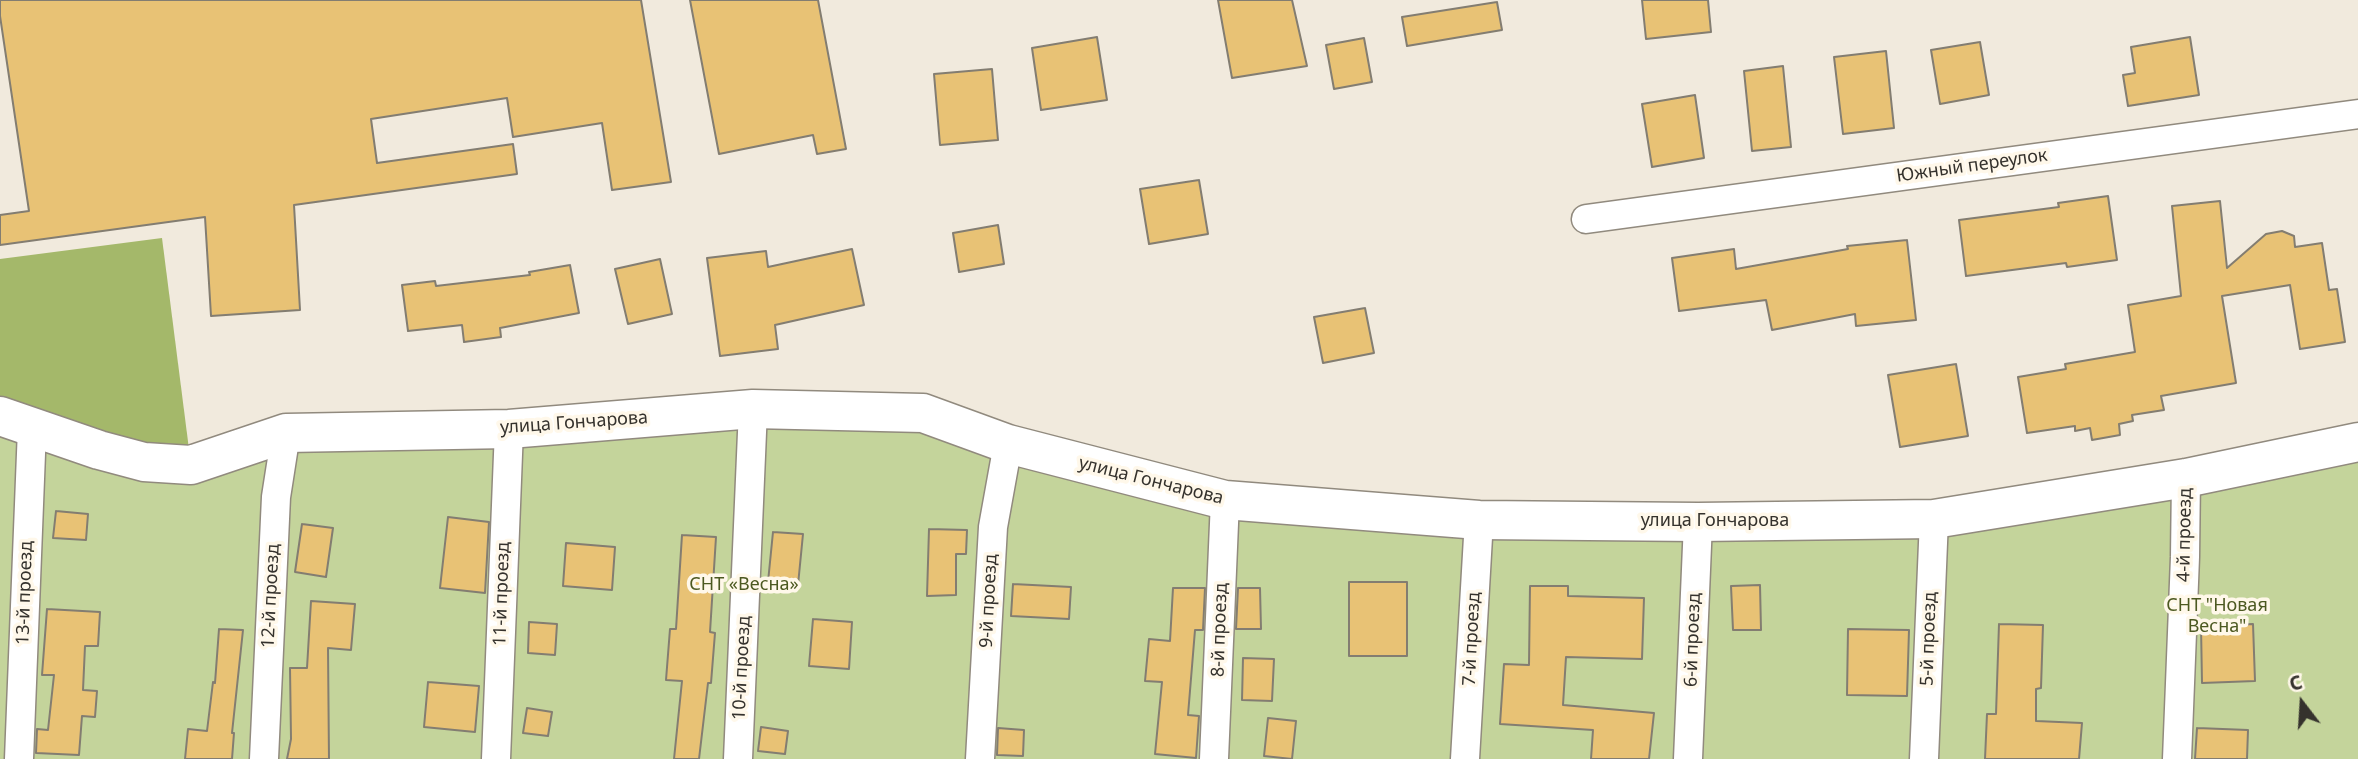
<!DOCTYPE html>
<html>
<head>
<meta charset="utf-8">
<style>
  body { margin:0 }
  #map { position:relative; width:2358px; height:759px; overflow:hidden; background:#f1eadd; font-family:"Noto Sans",sans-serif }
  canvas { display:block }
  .north { position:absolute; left:2267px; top:668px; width:70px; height:70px; -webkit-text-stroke:5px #fff8ea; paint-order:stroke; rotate:343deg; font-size:19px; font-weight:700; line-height:28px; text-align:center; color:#35322d }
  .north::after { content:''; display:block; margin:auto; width:24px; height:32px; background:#35322d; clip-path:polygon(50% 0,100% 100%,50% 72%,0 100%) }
</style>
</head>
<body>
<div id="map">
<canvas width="2358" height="759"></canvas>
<div class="north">С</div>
</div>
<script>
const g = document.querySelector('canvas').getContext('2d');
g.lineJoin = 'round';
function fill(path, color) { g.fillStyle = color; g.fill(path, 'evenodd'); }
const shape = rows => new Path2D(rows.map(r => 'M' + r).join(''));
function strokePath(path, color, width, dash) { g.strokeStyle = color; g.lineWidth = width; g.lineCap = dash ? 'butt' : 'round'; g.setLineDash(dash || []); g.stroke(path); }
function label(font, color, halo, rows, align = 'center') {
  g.font = font + ' "Noto Sans",sans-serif'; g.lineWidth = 7; g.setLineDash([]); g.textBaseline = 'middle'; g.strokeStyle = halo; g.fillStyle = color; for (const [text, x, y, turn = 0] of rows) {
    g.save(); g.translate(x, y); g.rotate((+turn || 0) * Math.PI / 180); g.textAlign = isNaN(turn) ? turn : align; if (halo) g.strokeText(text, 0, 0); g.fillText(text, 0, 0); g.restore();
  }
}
const green = shape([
  [923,413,1225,500,1934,519,2358,442,2358,759,0,759,0,416,144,462,286,433]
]);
const forest = shape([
  [162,238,191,465,0,416,0,259]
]);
const building = shape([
  [0,0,641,0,671,182,612,190,602,123,513,137,507,98,371,119,377,163,513,144,517,174,294,205,300,310,211,316,205,217,0,245,0,215,29,211,0,16,0,0],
  [690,0,818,0,846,149,817,154,813,135,719,154,690,0],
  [1218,0,1292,0,1307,66,1232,78,1218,0],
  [1642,0,1708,0,1711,32,1646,39,1642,0],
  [1497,2,1502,30,1407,46,1402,17,1497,2],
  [1097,37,1107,100,1041,110,1032,48,1097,37],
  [2190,37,2199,95,2128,106,2123,75,2135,73,2131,47,2190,37],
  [1364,38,1372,82,1334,89,1326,45,1364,38],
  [1980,42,1989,95,1940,104,1931,50,1980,42],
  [1886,51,1894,128,1843,134,1834,57,1886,51],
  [1783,66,1791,147,1752,151,1744,71,1783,66],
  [992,69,998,140,940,145,934,74,992,69],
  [1695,95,1704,158,1652,167,1642,104,1695,95],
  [1199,180,1208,234,1149,244,1140,189,1199,180],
  [2108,196,2117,260,2067,267,2066,263,1966,276,1959,220,2059,207,2058,203,2108,196],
  [2220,201,2227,268,2266,234,2282,231,2294,236,2295,247,2322,243,2329,290,2337,289,2345,342,2300,349,2290,285,2222,296,2236,383,2161,396,2164,410,2132,415,2133,421,2119,424,2120,435,2092,440,2090,428,2075,431,2075,426,2027,433,2018,377,2066,369,2065,364,2135,352,2128,305,2181,296,2172,206,2220,201],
  [998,225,1004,264,959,272,953,233,998,225],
  [1907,240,1916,320,1856,326,1855,314,1772,330,1766,300,1679,311,1672,258,1734,249,1736,269,1848,249,1847,246,1907,240],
  [852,249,864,305,775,325,778,349,720,356,707,258,766,251,768,267,852,249],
  [660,259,672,314,628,324,615,269,660,259],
  [570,265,579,313,500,328,501,337,464,342,462,325,408,331,402,285,435,281,436,286,530,275,529,272,570,265],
  [1365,308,1374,353,1323,363,1314,317,1365,308],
  [1956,364,1968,436,1900,447,1888,375,1956,364],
  [56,511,88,514,86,540,53,538,56,511],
  [448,517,489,522,485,593,440,588,448,517],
  [302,524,333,528,326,577,295,572,302,524],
  [929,529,967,530,966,554,956,554,956,595,927,596,929,529],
  [773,532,803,534,798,585,768,582,773,532],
  [682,535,716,537,710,632,715,633,711,683,708,683,699,759,674,759,682,681,666,680,670,629,676,629,682,535],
  [566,543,615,547,612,590,563,586,566,543],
  [1349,582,1407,582,1407,656,1349,656,1349,582],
  [1013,584,1071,587,1069,619,1011,616,1013,584],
  [1760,585,1761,630,1733,630,1731,586,1760,585],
  [1530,586,1568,586,1568,596,1644,598,1642,659,1566,657,1563,705,1654,713,1649,759,1591,759,1593,730,1500,724,1504,664,1529,665,1530,586],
  [1173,588,1205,588,1203,630,1195,630,1188,715,1199,716,1196,758,1155,754,1162,682,1145,681,1149,639,1170,641,1173,588],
  [1238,588,1260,588,1261,629,1236,629,1238,588],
  [311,601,355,604,351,650,328,648,329,759,287,759,291,739,290,668,307,668,311,601],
  [47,609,100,612,98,646,85,646,83,690,97,691,95,717,82,716,79,755,36,753,37,729,48,730,54,675,42,675,47,609],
  [813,619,852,622,849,669,809,666,813,619],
  [529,622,557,624,555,655,528,653,529,622],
  [1999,624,2043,625,2041,688,2036,689,2036,721,2082,723,2079,759,1985,759,1987,714,1996,714,1999,624],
  [2253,624,2255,681,2202,683,2201,626,2253,624],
  [219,629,243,630,232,733,234,733,232,759,185,759,188,729,207,731,213,682,215,683,219,629],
  [1848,629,1909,630,1907,696,1847,695,1848,629],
  [1243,658,1274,659,1272,701,1242,700,1243,658],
  [428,682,479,686,475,732,424,727,428,682],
  [527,708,552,712,548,736,523,733,527,708],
  [1268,718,1296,721,1292,759,1264,756,1268,718],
  [761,727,788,731,785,754,758,751,761,727],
  [998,728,1024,730,1023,756,997,755,998,728],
  [2197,728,2248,730,2247,759,2195,759,2197,728]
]);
const street = shape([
  [1586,219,2358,114],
  [19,759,32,428],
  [264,759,276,497,286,433],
  [496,759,509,429],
  [738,759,753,409],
  [980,759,993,527,1008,444],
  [1214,759,1225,500],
  [1465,759,1479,520],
  [1688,759,1698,522],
  [1924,759,1934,519],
  [2177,759,2185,557,2186,478]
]);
const secondary = shape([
  [0,416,99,450,144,462,191,465,286,433,509,429,753,409,923,413,1008,444,1225,500,1479,520,1698,522,1934,519,2186,478,2358,442]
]);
const streetNames = [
  ["Южный переулок",1972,166,-8],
  ["улица Гончарова",574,423,-4],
  ["улица Гончарова",1151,481,14],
  ["улица Гончарова",1715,521],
  ["4-й проезд",2185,535,-89],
  ["13-й проезд",25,593,-88],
  ["11-й проезд",502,594,-88],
  ["12-й проезд",271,596,-87],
  ["9-й проезд",989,601,-87],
  ["8-й проезд",1220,630,-88],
  ["7-й проезд",1472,639,-87],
  ["5-й проезд",1929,639,-88],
  ["6-й проезд",1693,640,-88],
  ["10-й проезд",742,668,-87]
];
const parkNames = [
  ["СНТ «Весна»",744,585],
  ["СНТ \"Новая",2217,606],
  ["Весна\"",2217,627]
];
fill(green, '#c4d49b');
fill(forest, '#a4b86a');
fill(building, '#e8c275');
strokePath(building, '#837d71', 2);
strokePath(street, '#918a7e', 31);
strokePath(secondary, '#918a7e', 41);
strokePath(street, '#fff', 28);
strokePath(secondary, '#fff', 38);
label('18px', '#35322d', '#fff8ea', streetNames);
label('18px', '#4c5921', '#fff8ea', parkNames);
</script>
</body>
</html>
